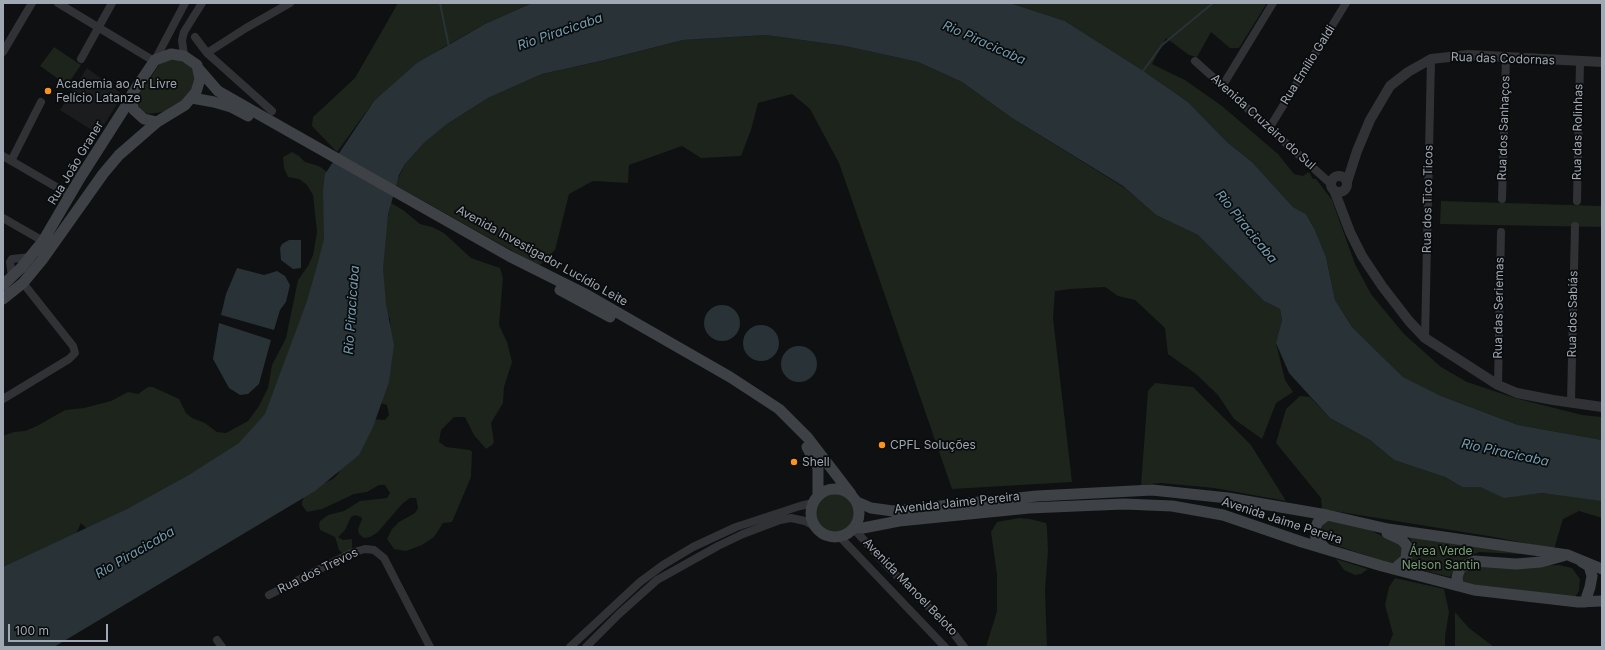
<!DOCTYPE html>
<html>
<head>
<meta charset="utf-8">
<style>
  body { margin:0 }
  #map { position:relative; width:1605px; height:650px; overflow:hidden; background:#0f1011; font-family:Inter,sans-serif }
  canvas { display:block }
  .frame { position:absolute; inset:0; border:4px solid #a0a8b3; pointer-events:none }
  .scale { position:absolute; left:8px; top:624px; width:100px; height:18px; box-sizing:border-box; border:2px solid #a0a8b3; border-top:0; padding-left:5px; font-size:12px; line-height:14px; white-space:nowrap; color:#a0a8b3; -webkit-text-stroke:3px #0a0b0c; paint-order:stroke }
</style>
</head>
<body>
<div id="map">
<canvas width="1605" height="650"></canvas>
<div class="frame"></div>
<div class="scale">100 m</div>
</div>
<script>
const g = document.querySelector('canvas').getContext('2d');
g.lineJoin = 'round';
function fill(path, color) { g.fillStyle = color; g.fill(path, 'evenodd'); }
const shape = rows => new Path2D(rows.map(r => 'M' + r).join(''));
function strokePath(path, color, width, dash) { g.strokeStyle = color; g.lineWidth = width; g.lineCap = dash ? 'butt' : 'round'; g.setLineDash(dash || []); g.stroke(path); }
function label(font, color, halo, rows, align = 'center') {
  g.font = font + ' Inter,sans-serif'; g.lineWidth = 3.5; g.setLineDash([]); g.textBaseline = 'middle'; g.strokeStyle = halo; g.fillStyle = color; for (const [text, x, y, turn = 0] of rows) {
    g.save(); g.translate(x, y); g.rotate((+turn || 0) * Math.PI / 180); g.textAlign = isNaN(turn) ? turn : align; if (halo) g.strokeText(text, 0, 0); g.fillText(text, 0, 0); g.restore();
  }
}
const built = shape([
  [87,68,123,95,98,134,60,110]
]);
const green = shape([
  [398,3,532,3,485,24,442,48,374,101,337,152,312,126,313,117,355,78],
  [1010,3,1267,3,1239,48,1230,48,1211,32,1197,57,1189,55,1166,38,1152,64,1185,80,1222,106,1278,154,1294,174,1303,176,1309,172,1313,179,1316,179,1332,200,1355,264,1371,294,1404,334,1441,367,1467,382,1515,398,1582,415,1602,417,1602,440,1518,425,1441,396,1403,377,1352,327,1335,300,1326,257,1315,230,1306,214,1293,207,1252,162,1227,142,1188,102,1142,70,1065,21],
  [766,35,845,46,918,62,962,82,1012,118,1125,188,1156,215,1198,235,1264,301,1280,309,1282,320,1276,343,1285,380,1293,392,1276,403,1262,439,1234,419,1218,395,1196,374,1168,354,1165,328,1135,300,1118,296,1105,287,1070,289,1055,291,1053,318,1072,482,952,489,839,163,810,109,792,94,758,103,751,130,741,156,701,158,682,146,629,165,628,183,593,181,569,194,555,250,539,266,395,185,405,164,424,143,447,124,488,98,542,74,602,61,683,40],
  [54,47,81,65,67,85,40,66],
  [170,59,179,59,192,66,196,78,189,96,176,107,163,112,148,114,140,109,137,101,139,94,161,62],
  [292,152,299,156,305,162,319,166,327,172,335,239,259,444,87,529,81,523,76,534,3,575,3,436,5,435,14,432,25,431,37,426,65,410,84,408,111,401,128,392,138,394,148,387,153,387,179,399,186,413,192,418,205,423,217,432,226,433,248,421,259,406,268,388,272,365,286,338,298,280,308,266,313,255,317,232,313,195,307,185,299,179,288,177,284,168,283,157],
  [1441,201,1602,206,1602,227,1440,224],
  [391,203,403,210,420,224,432,227,444,233,471,258,500,268,503,278,499,325,507,342,512,362,504,387,503,403,491,423,494,442,492,445,486,449,474,435,465,417,454,417,441,430,439,442,446,447,470,450,472,452,471,477,452,522,443,523,434,537,422,545,406,551,394,549,387,539,392,529,399,522,415,513,418,508,416,498,410,498,402,504,378,532,370,537,364,538,359,534,358,529,362,519,361,517,355,515,351,517,345,530,338,537,343,540,352,539,352,549,343,554,339,550,335,537,320,530,319,525,320,521,328,515,344,511,360,501,387,498,390,493,385,485,379,485,367,492,354,494,322,509,307,512,302,505,302,502,304,497,317,486,333,479,338,474,372,419,385,420,389,415,387,405,380,403,392,360,390,319,387,314,378,262],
  [1155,383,1193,387,1251,445,1286,501,1214,488,1161,483,1141,485,1148,391],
  [1300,396,1310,397,1330,418,1370,440,1394,460,1445,477,1462,487,1480,487,1504,497,1542,493,1602,499,1602,518,1579,511,1563,519,1554,549,1494,537,1322,509,1321,498,1276,443,1286,409],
  '815 513a20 20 0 1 1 40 0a20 20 0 1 1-40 0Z',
  [1019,518,1030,519,1046,523,1047,528,1048,551,1045,590,1047,647,986,647,997,611,997,574,991,532,997,522],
  [1327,520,1368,529,1384,537,1397,541,1401,545,1401,557,1392,563,1385,562,1330,543,1321,534,1323,524],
  [1409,536,1538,555,1479,552,1460,561,1450,577,1405,566,1409,563,1412,554,1413,545],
  [1336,559,1368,569,1361,574,1355,575,1344,570],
  [1559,565,1572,568,1580,579,1579,591,1575,597,1462,583,1461,575,1468,567],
  [1395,578,1444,589,1449,612,1445,636,1445,647,1388,647,1393,634,1385,605,1389,587],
  [1455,612,1469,628,1494,647,1455,647]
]);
const water = shape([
  [532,3,1010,3,1065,21,1142,70,1188,102,1227,142,1252,162,1293,207,1306,214,1315,230,1326,257,1335,300,1352,327,1403,377,1441,396,1518,425,1602,440,1602,501,1542,493,1504,498,1480,487,1462,487,1445,477,1394,460,1370,440,1330,418,1289,373,1276,343,1282,320,1280,309,1264,301,1198,235,1156,215,1123,186,1012,118,962,82,918,62,845,46,766,35,683,40,601,61,542,74,488,98,447,124,424,143,405,164,399,175,388,215,383,269,386,304,394,345,389,382,373,427,359,455,315,491,54,647,3,647,3,567,127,509,189,475,239,443,265,414,307,301,317,266,324,239,323,191,325,174,374,101,417,63,485,24],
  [289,240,301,240,301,268,293,269,281,260,280,248,282,244],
  [237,268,264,275,277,271,285,276,290,285,286,302,280,310,274,330,221,315,226,294],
  '704 323a18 18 0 1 1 36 0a18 18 0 1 1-36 0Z',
  [219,323,271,340,259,384,248,394,240,395,229,388,213,359],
  '743 343a18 18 0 1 1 36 0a18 18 0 1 1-36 0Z',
  '781 364a18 18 0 1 1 36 0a18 18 0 1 1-36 0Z'
]);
const stream = shape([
  [440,3,449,47],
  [1143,71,1162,45,1213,3]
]);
const minor = shape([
  [58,3,154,61],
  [195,37,207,53,272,111],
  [3,52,32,3],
  [207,53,246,28,290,3],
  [184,56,182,40,184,32,202,3],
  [81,59,112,3],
  [155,60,185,3],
  [1195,61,1331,184],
  [1223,85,1273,3],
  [1270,127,1346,3],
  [3,156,70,195],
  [11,161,41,102],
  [1502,199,1506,57],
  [1577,201,1580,62],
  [3,218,43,241],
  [12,277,10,262,12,259,31,257],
  [1425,338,1431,59],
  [1498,385,1501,232],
  [3,399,69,359,75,353,73,346,23,283],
  [1571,402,1575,226],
  [854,529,888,567,948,626,964,647],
  [840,537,945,647],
  [269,595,351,553,365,549,374,550,384,558,430,647],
  [217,640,222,647],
  [570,647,640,582,663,565,693,547,736,527,800,506,813,503],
  [586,647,619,614,657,580,718,546,743,534,780,520,791,518,805,521,816,527]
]);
const tertiary = shape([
  '1331 184a8 8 0 1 1 16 0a8 8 0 1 1-16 0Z',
  [1347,182,1357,151,1370,120,1390,86,1408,72,1431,59,1468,55,1602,62],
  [1334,190,1350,232,1362,256,1382,286,1409,321,1425,338,1498,385,1517,393,1553,400,1602,407]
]);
const secondary = shape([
  [171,54,184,56,197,65,200,79,196,92,185,105,157,122,144,119,134,110,131,101,132,94,155,60,171,54],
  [198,68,218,91,260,115,509,256,587,295,730,377,779,409,808,438,851,494],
  [192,98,214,102,231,107,248,116],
  [3,285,21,268,43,241,80,178,131,98],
  [560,290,610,317],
  [3,299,23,283,42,260,103,174,119,155,157,122],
  [807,447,818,468,818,495],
  '811 513a24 24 0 1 1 48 0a24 24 0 1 1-48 0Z',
  [857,502,871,508,893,511,1037,496,1152,490,1228,498,1327,515,1388,529,1568,555,1602,569],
  [855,527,863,528,899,521,1029,508,1124,504,1172,506,1223,515,1302,542,1382,566,1474,590,1578,602,1602,601],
  [1387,533,1402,540,1407,546,1406,559,1394,569],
  [1325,548,1316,539,1315,529,1318,522,1327,515],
  [1582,562,1589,566,1592,576,1590,587,1585,602],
  [1458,585,1457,577,1460,568,1474,561,1516,564,1541,562,1563,556]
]);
const markers = [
  [48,91,4,"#fa941f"],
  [882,445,4,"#fa941f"],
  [794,462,4,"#fa941f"]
];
const streetNames = [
  ["Rua das Codornas",1503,59,2],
  ["Rua Emílio Galdi",1308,65,-58],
  ["Avenida Cruzeiro do Sul",1263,122,42],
  ["Rua dos Sanhaços",1504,128,-88],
  ["Rua das Rolinhas",1578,132,-89],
  ["Rua João Graner",76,163,-59],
  ["Rua dos Tico Ticos",1428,199,-89],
  ["Avenida Investigador Lucídio Leite",542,256,29],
  ["Rua das Seriemas",1499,308,-89],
  ["Rua dos Sabiás",1573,314,-89],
  ["Avenida Jaime Pereira",957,503,-6],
  ["Avenida Jaime Pereira",1282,521,18],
  ["Rua dos Trevos",318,571,-26],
  ["Avenida Manoel Beloto",910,587,46]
];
const poiNames = [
  ["Academia ao Ar Livre",56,84],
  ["Felício Latanze",56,98],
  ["CPFL Soluções",890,445],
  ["Shell",802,462]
];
const parkNames = [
  ["Área Verde",1441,551],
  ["Nelson Santin",1441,565]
];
const waterNames = [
  ["Rio Piracicaba",560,32,-19],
  ["Rio Piracicaba",984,43,24],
  ["Rio Piracicaba",1246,227,51],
  ["Rio Piracicaba",352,310,-86],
  ["Rio Piracicaba",1505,453,12],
  ["Rio Piracicaba",135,553,-30]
];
fill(built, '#1b1c1e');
fill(green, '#1c241c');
fill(water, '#283237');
strokePath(stream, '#283237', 2);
strokePath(minor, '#303236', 8);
strokePath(tertiary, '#303236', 10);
strokePath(secondary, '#3e4146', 11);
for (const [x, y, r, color] of markers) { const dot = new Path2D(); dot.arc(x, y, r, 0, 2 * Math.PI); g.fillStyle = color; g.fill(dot); strokePath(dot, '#0a0b0c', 1.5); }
label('12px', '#a0a8b3', '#0a0b0c', streetNames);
label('12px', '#a0a8b3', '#0a0b0c', poiNames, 'left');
label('12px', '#789f75', '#0a0b0c', parkNames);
label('italic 13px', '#749cb0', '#0a0b0c', waterNames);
</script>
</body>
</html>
